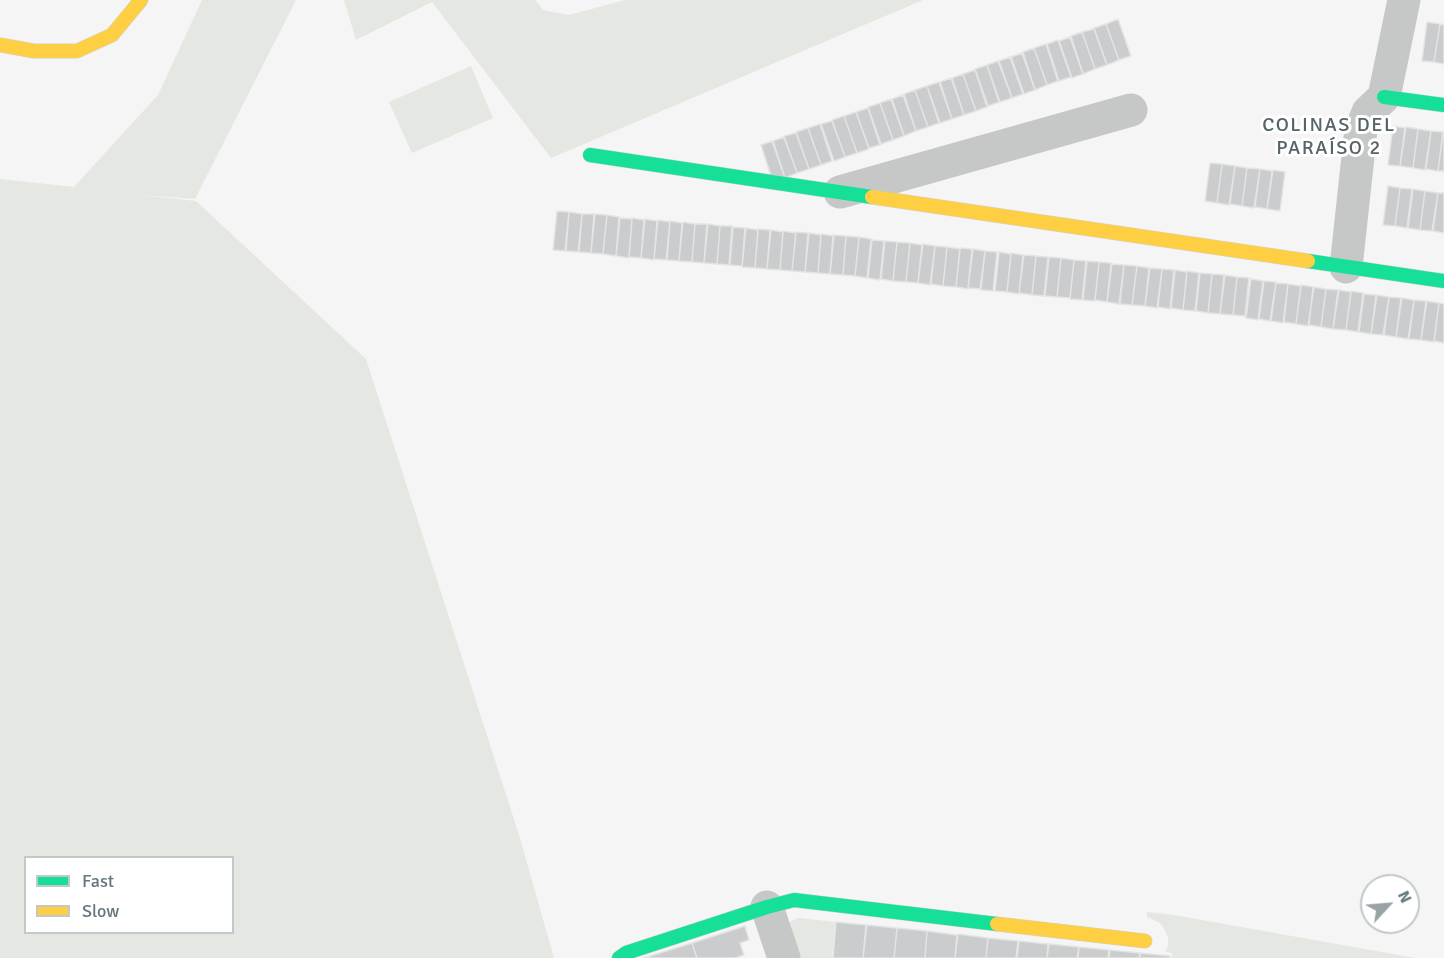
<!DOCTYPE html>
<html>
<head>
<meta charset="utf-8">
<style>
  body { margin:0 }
  #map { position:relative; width:1444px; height:958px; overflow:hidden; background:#f5f5f5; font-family:Signika,sans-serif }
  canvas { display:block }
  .legend { position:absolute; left:24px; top:856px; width:210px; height:78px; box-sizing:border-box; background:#fff; border:2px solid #c1c9cb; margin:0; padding:8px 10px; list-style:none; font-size:18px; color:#64777c }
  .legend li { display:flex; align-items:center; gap:12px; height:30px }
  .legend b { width:30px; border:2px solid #c1c9cb }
  .north { position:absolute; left:1360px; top:874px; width:60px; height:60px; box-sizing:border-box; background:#fff; border:2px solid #c1c9cb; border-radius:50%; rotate:64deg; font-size:16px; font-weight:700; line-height:24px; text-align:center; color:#64777c }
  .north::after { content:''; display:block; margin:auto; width:21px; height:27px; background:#97a3a6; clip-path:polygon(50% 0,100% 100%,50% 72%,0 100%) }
</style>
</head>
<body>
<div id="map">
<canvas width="1444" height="958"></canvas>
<ul class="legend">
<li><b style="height:8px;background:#16e098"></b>Fast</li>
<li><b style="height:8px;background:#ffcf43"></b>Slow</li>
</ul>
<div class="north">N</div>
</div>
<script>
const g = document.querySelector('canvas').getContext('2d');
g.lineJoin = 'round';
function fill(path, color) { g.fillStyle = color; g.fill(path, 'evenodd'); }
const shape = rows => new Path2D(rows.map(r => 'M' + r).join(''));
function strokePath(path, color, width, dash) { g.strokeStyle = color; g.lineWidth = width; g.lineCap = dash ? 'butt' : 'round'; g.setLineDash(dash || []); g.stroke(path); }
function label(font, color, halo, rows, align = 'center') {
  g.font = font + ' Signika,sans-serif'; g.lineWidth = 6; g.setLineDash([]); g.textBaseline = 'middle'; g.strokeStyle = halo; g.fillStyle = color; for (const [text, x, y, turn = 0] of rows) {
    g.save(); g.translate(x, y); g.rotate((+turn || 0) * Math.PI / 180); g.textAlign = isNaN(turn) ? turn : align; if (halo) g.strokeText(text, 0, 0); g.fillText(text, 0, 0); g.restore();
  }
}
const green = shape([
  [202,0,296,0,195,199,140,195,196,201,366,359,519,835,554,958,0,958,0,179,74,187,158,95],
  [26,858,232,858,232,932,26,932],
  [344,0,535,0,543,10,569,15,625,0,923,0,551,158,432,2,356,40],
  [471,66,493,118,412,153,389,102],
  [1147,912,1174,915,1415,958,1172,958,1172,953,1165,952,1168,946,1168,938,1165,930,1161,924,1154,920,1147,917],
  [799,918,835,922,832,958,796,958,789,924,791,921]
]);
const building = shape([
  [1118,19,1131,56,1119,60,1106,24,1118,19],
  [1427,22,1440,24,1434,62,1422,61,1427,22],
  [1106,24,1119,60,1107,65,1094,28,1106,24],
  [1440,24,1444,25,1444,64,1434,62,1440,24],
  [1094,29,1107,65,1095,69,1082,32,1094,29],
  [1082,32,1095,69,1083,74,1071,36,1082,32],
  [1070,37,1083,74,1072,78,1059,41,1070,37],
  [1058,40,1071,77,1059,81,1047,44,1058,40],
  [1046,44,1058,81,1047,85,1034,48,1046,44],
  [1034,48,1047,85,1035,90,1023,52,1034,48],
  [1022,53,1035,90,1024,94,1011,57,1022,53],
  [1010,57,1023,94,1012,98,999,61,1010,57],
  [998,61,1012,98,1000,102,987,65,998,61],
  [987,65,999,102,988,106,975,69,987,65],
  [975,70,987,107,976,111,963,74,975,70],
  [963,74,976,111,964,115,952,78,963,74],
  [951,78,964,115,952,119,940,82,951,78],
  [939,82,952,119,940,123,927,86,939,82],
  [927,86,939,123,928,127,915,90,927,86],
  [915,90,928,127,916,131,904,94,915,90],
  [903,95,916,131,904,136,892,99,903,95],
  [891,99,904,136,893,140,880,103,891,99],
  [880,103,893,140,881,144,868,107,880,103],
  [868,108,880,145,869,148,856,112,868,108],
  [856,112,869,149,857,153,844,116,856,112],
  [844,116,857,153,845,157,832,120,844,116],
  [832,121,845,157,834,161,821,124,832,121],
  [820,124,832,161,821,165,808,128,820,124],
  [1393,126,1405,128,1400,166,1388,165,1393,126],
  [1406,127,1418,129,1413,168,1400,166,1406,127],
  [808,128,821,165,809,169,796,132,808,128],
  [1418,129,1431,131,1425,170,1413,168,1418,129],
  [1431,131,1443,132,1438,171,1426,169,1431,131],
  [1443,132,1444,132,1444,171,1438,171,1443,132],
  [796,133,809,169,797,173,784,136,796,133],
  [784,137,797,173,785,178,773,141,784,137],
  [772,141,785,178,773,182,761,145,772,141],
  [1210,163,1222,164,1217,203,1205,201,1210,163],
  [1222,164,1235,166,1229,205,1217,203,1222,164],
  [1235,166,1247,168,1242,206,1230,204,1235,166],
  [1247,168,1260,169,1254,208,1242,206,1247,168],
  [1260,169,1272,171,1267,209,1255,207,1260,169],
  [1273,170,1285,172,1280,211,1267,209,1273,170],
  [1388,186,1400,188,1395,226,1383,225,1388,186],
  [1400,188,1412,189,1407,228,1395,226,1400,188],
  [1413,189,1425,191,1420,230,1408,228,1413,189],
  [1425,191,1438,193,1432,231,1420,230,1425,191],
  [1438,193,1444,193,1444,233,1433,231,1438,193],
  [557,211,569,212,565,251,553,250,557,211],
  [569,212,582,214,578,252,566,251,569,212],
  [582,214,594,214,591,253,579,252,582,214],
  [595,214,607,215,603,254,591,253,595,214],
  [607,215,619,217,616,256,603,254,607,215],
  [620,218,632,219,629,258,616,256,620,218],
  [632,218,644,220,641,258,629,257,632,218],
  [645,219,657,221,654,260,641,258,645,219],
  [658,220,670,222,666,260,654,259,658,220],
  [670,221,682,223,679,261,667,260,670,221],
  [683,222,695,224,692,262,679,261,683,222],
  [695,224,707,224,704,263,692,262,695,224],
  [708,224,720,226,717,264,704,263,708,224],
  [720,226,732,226,729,265,717,264,720,226],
  [733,227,745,228,742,266,730,265,733,227],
  [746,228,758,230,755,268,742,267,746,228],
  [758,229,770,230,767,269,755,268,758,229],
  [771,230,783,232,780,270,767,269,771,230],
  [783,231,796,233,792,271,780,270,783,231],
  [796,232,808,233,805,272,792,271,796,232],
  [809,233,821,235,818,273,805,272,809,233],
  [821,234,834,236,830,274,818,273,821,234],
  [833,235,846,236,843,275,830,274,833,235],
  [846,236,859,237,855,276,843,275,846,236],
  [859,237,871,239,867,278,855,276,859,237],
  [872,240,884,241,880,280,868,278,872,240],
  [885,241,897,242,893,281,881,279,885,241],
  [897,242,910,243,906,282,893,281,897,242],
  [910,243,922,245,918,283,906,282,910,243],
  [923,244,935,246,930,285,918,283,923,244],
  [935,246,947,247,943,286,931,284,935,246],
  [947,247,960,249,956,287,943,286,947,247],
  [960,248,972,249,968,289,956,287,960,248],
  [973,249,985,251,980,289,968,288,973,249],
  [985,251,997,252,993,291,981,290,985,251],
  [999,252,1011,254,1007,292,995,291,999,252],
  [1011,253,1023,255,1019,294,1007,292,1011,253],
  [1024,255,1036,256,1032,295,1019,293,1024,255],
  [1036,256,1048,257,1044,296,1032,295,1036,256],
  [1049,257,1061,258,1057,297,1045,296,1049,257],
  [1061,258,1074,260,1070,298,1057,297,1061,258],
  [1074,260,1086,261,1082,300,1070,299,1074,260],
  [1087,261,1099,262,1095,301,1083,300,1087,261],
  [1099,262,1111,263,1107,302,1095,300,1099,262],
  [1112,264,1124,265,1119,304,1107,302,1112,264],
  [1124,265,1137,266,1132,305,1120,304,1124,265],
  [1137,266,1149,268,1145,306,1132,305,1137,266],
  [1150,268,1162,269,1157,308,1145,306,1150,268],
  [1162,269,1174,270,1170,309,1158,307,1162,269],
  [1175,270,1187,272,1183,310,1171,308,1175,270],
  [1187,271,1199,273,1195,311,1183,310,1187,271],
  [1200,273,1212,274,1208,313,1196,311,1200,273],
  [1212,274,1225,275,1220,314,1208,313,1212,274],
  [1224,275,1237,277,1233,315,1220,314,1224,275],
  [1237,277,1249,278,1245,316,1233,315,1237,277],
  [1251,279,1263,281,1258,320,1246,318,1251,279],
  [1264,281,1276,282,1270,321,1259,319,1264,281],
  [1276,283,1288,284,1283,323,1271,321,1276,283],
  [1288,284,1301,286,1296,324,1284,322,1288,284],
  [1301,285,1314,287,1308,326,1296,324,1301,285],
  [1313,287,1326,289,1321,327,1309,325,1313,287],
  [1326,289,1338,290,1333,329,1321,327,1326,289],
  [1339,290,1351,292,1346,330,1333,329,1339,290],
  [1351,291,1363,293,1358,332,1346,330,1351,291],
  [1364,294,1376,295,1371,334,1359,332,1364,294],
  [1377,295,1389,297,1383,335,1371,334,1377,295],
  [1389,297,1401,298,1396,337,1384,335,1389,297],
  [1402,298,1414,300,1408,339,1396,337,1402,298],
  [1414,300,1426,301,1421,340,1409,339,1414,300],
  [1427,301,1439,303,1434,342,1421,340,1427,301],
  [1439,303,1444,304,1444,343,1434,341,1439,303],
  [836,922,866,925,863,958,833,958,836,922],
  [867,925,897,928,894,958,863,958,867,925],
  [745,926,749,940,740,943,744,955,735,958,697,958,692,943,745,926],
  [897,928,927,931,925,958,894,958,897,928],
  [927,931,957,935,955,958,925,958,927,931],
  [958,934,988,938,986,958,955,958,958,934],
  [988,938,1018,941,1016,958,986,958,988,938],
  [1019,941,1048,944,1047,958,1017,958,1019,941],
  [692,943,697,958,644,958,692,943],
  [1049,944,1079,947,1077,958,1047,958,1049,944],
  [1079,947,1109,950,1108,958,1078,958,1079,947],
  [1110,950,1140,953,1139,958,1109,958,1110,950],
  [1140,953,1170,956,1170,958,1140,958,1140,953]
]);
const street = shape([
  [840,192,1131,110],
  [1346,267,1361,129,1368,112,1384,97,1404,0],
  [767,907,784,958]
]);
const fast = shape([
  [1384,97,1444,105],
  [590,155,872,197],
  [1308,261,1444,281],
  [619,958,626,953,767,907,794,900,997,924]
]);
const slow = shape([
  [0,45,34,51,77,51,112,35,141,0],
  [872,197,1308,261],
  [997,924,1145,941]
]);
const neighbourhoodNames = [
  ["COLINAS DEL",1329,126],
  ["PARAÍSO 2",1329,149]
];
fill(green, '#e4e7e2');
fill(building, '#cacccd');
strokePath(building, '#e4e4e4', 1.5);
strokePath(fast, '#d0d1d2', 15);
strokePath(slow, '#d0d1d2', 15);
strokePath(street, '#c6c8c8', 33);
strokePath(fast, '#16e098', 14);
strokePath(slow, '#ffcf43', 14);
g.letterSpacing = '1.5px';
label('20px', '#556468', '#fff', neighbourhoodNames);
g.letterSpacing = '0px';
</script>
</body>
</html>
